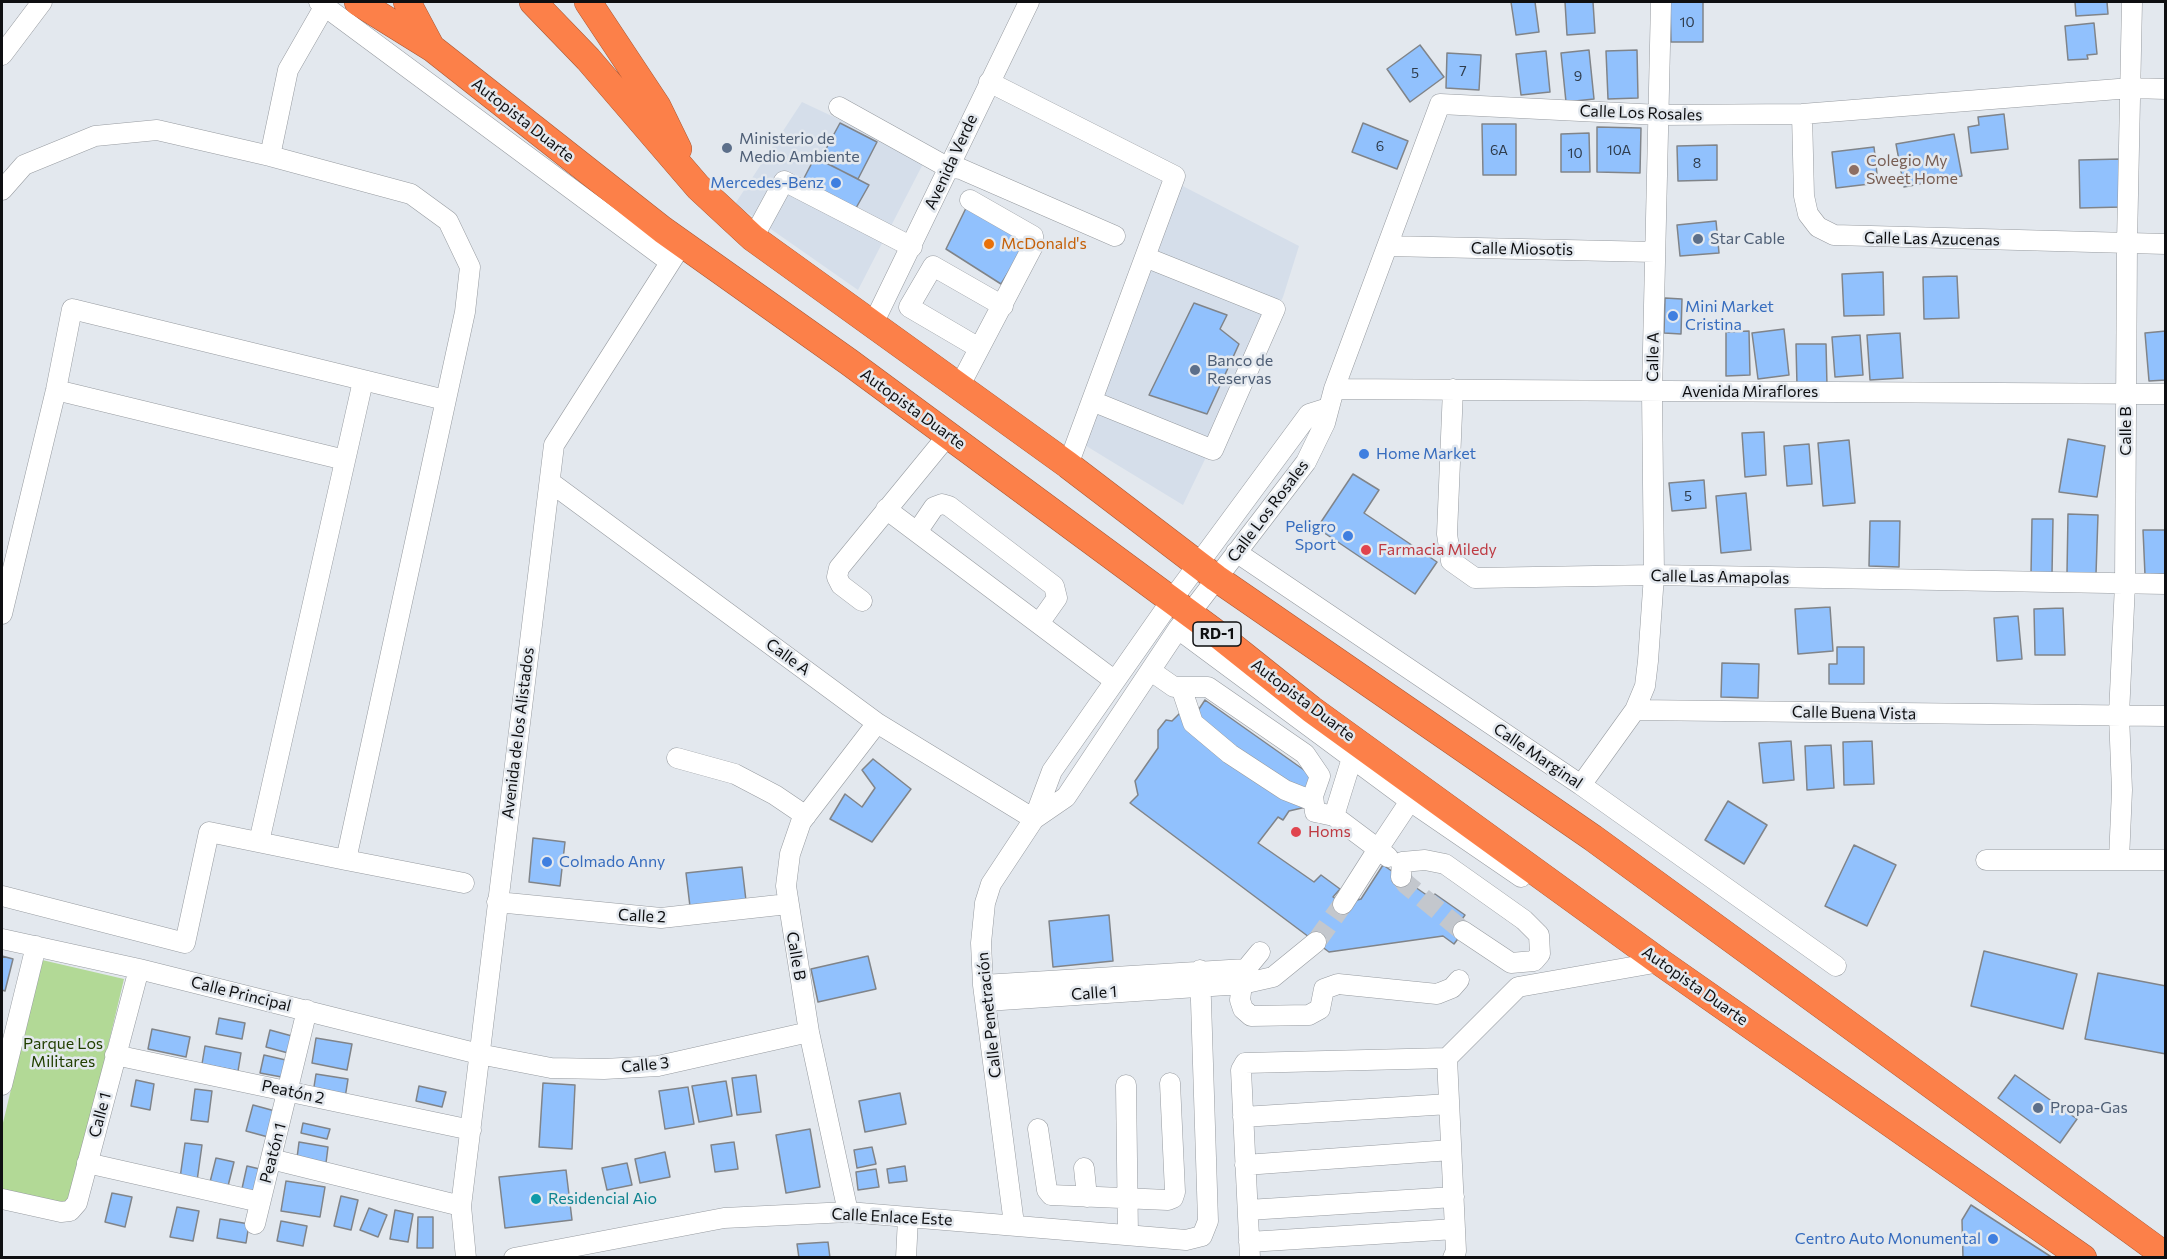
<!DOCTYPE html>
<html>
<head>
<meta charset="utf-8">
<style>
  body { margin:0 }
  #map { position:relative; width:2167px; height:1259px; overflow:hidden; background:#e3e8ee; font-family:Commissioner,sans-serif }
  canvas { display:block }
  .frame { position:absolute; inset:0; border:3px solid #0e0f11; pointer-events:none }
</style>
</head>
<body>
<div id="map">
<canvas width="2167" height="1259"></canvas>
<div class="frame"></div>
</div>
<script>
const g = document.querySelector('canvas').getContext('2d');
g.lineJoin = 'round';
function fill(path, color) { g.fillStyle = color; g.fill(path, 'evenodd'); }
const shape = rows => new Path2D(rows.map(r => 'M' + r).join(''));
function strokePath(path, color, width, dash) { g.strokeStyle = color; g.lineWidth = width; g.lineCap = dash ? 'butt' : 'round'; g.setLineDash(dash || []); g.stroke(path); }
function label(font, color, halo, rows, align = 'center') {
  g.font = font + ' Commissioner,sans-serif'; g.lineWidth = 5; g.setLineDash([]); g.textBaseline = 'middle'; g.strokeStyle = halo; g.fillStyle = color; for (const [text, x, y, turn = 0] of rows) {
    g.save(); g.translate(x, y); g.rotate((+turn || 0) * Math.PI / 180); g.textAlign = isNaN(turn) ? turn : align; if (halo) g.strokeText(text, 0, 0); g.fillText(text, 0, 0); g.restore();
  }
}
const built = shape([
  [802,102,925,160,858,290,735,204],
  [1173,181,1299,246,1283,297,1183,505,1083,444]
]);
const green = shape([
  [42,960,124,979,70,1205,2,1189,2,1127]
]);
const building = shape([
  [1511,2,1535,2,1539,32,1516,35,1511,2],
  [1565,2,1593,2,1595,33,1567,35,1565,2],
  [1670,2,1703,2,1703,42,1671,42,1670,2],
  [2075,2,2107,2,2108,14,2076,16,2075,2],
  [2094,23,2097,54,2087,55,2088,59,2068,60,2065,26,2094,23],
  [1420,45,1444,77,1410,102,1387,69,1420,45],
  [1589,50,1594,99,1566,102,1561,53,1589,50],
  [1637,50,1638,98,1608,99,1606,51,1637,50],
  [1546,51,1550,92,1521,95,1516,54,1546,51],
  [1447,53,1481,55,1479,90,1446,88,1447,53],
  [2004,114,2008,149,1971,153,1968,127,1979,125,1978,117,2004,114],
  [840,123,877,142,858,179,820,160,840,123],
  [1363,123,1408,141,1397,169,1352,152,1363,123],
  [1482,124,1516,124,1516,175,1483,175,1482,124],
  [1597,127,1641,128,1640,173,1597,172,1597,127],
  [1589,133,1590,172,1561,172,1561,134,1589,133],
  [1954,134,1962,176,1904,187,1896,144,1954,134],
  [1717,145,1717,180,1678,181,1677,146,1717,145],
  [1874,147,1878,183,1836,188,1832,152,1874,147],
  [815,157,869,185,856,208,803,180,815,157],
  [2121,159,2122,207,2080,208,2079,160,2121,159],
  [968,204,1029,239,1001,284,946,249,968,204],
  [1716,221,1719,253,1680,256,1677,225,1716,221],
  [1883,272,1884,315,1844,316,1842,274,1883,272],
  [1957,276,1959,318,1924,319,1923,277,1957,276],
  [1665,298,1682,299,1681,334,1664,333,1665,298],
  [1194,303,1227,315,1220,329,1239,344,1207,414,1149,395,1194,303],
  [1784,329,1789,375,1758,379,1752,333,1784,329],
  [1749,331,1750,375,1726,376,1726,332,1749,331],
  [2166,331,2166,380,2149,381,2145,333,2166,331],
  [1900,333,1903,378,1870,380,1867,335,1900,333],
  [1860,335,1863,375,1835,377,1832,337,1860,335],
  [1796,344,1826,344,1827,386,1797,386,1796,344],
  [1764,432,1766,475,1745,477,1742,433,1764,432],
  [2068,439,2105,446,2097,497,2059,492,2068,439],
  [1849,440,1855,503,1823,506,1818,443,1849,440],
  [1809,444,1812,484,1787,486,1784,446,1809,444],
  [1353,474,1379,490,1364,513,1437,562,1415,594,1317,528,1353,474],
  [1704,480,1706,508,1672,511,1669,483,1704,480],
  [1746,493,1751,550,1721,553,1716,496,1746,493],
  [2068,514,2098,515,2096,574,2067,573,2068,514],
  [2032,519,2053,519,2052,574,2031,574,2032,519],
  [1870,521,1900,521,1899,567,1869,566,1870,521],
  [2143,530,2166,530,2166,574,2145,575,2143,530],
  [1830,607,1833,651,1798,654,1795,609,1830,607],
  [2063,608,2065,655,2035,655,2034,609,2063,608],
  [2018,616,2022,659,1997,661,1994,618,2018,616],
  [1837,647,1864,647,1864,684,1829,684,1829,664,1837,664,1837,647],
  [1722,663,1759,664,1758,698,1721,697,1722,663],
  [1205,700,1314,777,1306,807,1289,811,1283,820,1278,817,1258,843,1314,882,1321,875,1340,889,1333,897,1343,904,1361,899,1383,865,1431,898,1435,894,1465,915,1460,922,1466,928,1454,944,1443,936,1329,952,1130,803,1138,795,1135,781,1158,748,1158,730,1166,720,1172,721,1180,713,1197,712,1205,700],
  [1791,741,1794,780,1763,783,1759,743,1791,741],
  [1872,741,1874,784,1844,785,1843,742,1872,741],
  [1831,745,1834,788,1807,790,1805,746,1831,745],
  [873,759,911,789,872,842,830,819,845,794,862,807,875,788,862,770,873,759],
  [1728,801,1767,825,1744,864,1705,840,1728,801],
  [533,838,565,842,560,886,529,882,533,838],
  [1854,845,1896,865,1867,926,1825,906,1854,845],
  [742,867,747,909,691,915,686,873,742,867],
  [1109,915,1113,961,1053,967,1049,921,1109,915],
  [1984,951,2077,974,2063,1029,1971,1006,1984,951],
  [2,956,13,959,5,991,2,990,2,956],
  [868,956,876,989,818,1002,811,969,868,956],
  [2098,973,2166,986,2166,1054,2085,1039,2098,973],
  [219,1018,245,1023,242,1039,216,1034,219,1018],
  [152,1029,190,1037,186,1057,148,1049,152,1029],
  [270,1030,292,1036,288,1053,266,1047,270,1030],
  [316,1038,352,1044,347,1070,312,1063,316,1038],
  [205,1046,241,1053,238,1071,202,1064,205,1046],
  [264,1055,290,1061,287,1078,260,1073,264,1055],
  [316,1074,348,1079,345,1098,313,1093,316,1074],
  [756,1075,761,1112,737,1115,732,1078,756,1075],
  [2015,1075,2077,1119,2060,1143,1998,1098,2015,1075],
  [136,1080,154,1084,150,1110,131,1106,136,1080],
  [726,1081,732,1116,699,1122,692,1086,726,1081],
  [543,1083,575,1085,572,1149,539,1147,543,1083],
  [419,1086,446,1092,442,1107,416,1101,419,1086],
  [688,1087,694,1124,665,1129,659,1091,688,1087],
  [195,1089,212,1091,208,1122,191,1120,195,1089],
  [900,1093,906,1124,865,1132,859,1101,900,1093],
  [253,1105,275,1111,268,1137,246,1131,253,1105],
  [303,1123,330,1129,327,1139,301,1133,303,1123],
  [810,1129,820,1187,786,1193,776,1135,810,1129],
  [299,1142,328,1147,326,1163,297,1158,299,1142],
  [734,1142,738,1169,715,1172,711,1145,734,1142],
  [185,1143,202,1145,197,1181,180,1178,185,1143],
  [872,1147,876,1164,857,1168,854,1150,872,1147],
  [665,1152,670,1177,640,1183,635,1159,665,1152],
  [216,1158,234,1162,228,1186,210,1182,216,1158],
  [627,1163,632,1185,607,1190,602,1168,627,1163],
  [247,1166,264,1170,258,1197,241,1193,247,1166],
  [905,1166,907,1181,889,1183,887,1169,905,1166],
  [876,1169,879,1187,858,1190,856,1172,876,1169],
  [566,1170,572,1220,505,1228,499,1177,566,1170],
  [286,1181,325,1187,320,1217,281,1211,286,1181],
  [112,1193,132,1197,125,1227,105,1222,112,1193],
  [341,1196,358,1200,351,1230,334,1226,341,1196],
  [1971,1205,2053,1258,1963,1258,1962,1220,1971,1205],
  [177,1207,199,1211,193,1241,170,1237,177,1207],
  [369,1208,387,1215,378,1237,360,1230,369,1208],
  [395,1210,413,1214,408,1242,390,1239,395,1210],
  [418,1217,433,1217,433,1248,417,1248,418,1217],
  [220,1219,249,1224,246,1243,217,1238,220,1219],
  [281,1221,307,1226,303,1246,277,1241,281,1221],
  [828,1242,830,1258,799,1258,797,1244,828,1242]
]);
const minorTunnel = shape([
  [1401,877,1406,884,1463,931],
  [1316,942,1343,904]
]);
const minor = shape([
  [319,2,670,262],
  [2,55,42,2],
  [989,82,1175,176,1068,465],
  [839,107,947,167,961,169,1115,236],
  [1802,114,1804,196,1808,214,1818,227,1834,235,2166,244],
  [270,156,288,70,327,2],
  [2,190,24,165,95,136,157,130,270,156,411,194,448,221,470,267,465,312,346,860,209,832,185,943,2,896],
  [753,238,784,181,912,247],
  [1388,246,1655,252],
  [874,322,1029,2],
  [979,348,909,307,933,266,1003,306],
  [959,387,1034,244,1033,236,970,200],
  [1334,389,2166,394],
  [1453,389,1447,534,1451,561,1475,578,1654,575,2166,584],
  [56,390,345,460],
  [1092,401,1213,450,1275,309,1145,257],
  [550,482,877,723,1034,819],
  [886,509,1115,681],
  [917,532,934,507,942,504,949,506,1054,586,1057,598,1040,622],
  [1236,552,1581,785,1836,966],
  [862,601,841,585,837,577,839,568,948,435],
  [2,614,56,390,72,309,445,400],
  [1178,629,1410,801,1521,877],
  [1151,671,1174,687,1208,687,1305,754,1320,776,1313,796,1315,812,1334,816],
  [1181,687,1193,723,1230,754,1285,790,1313,801],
  [1635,710,1645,686,1648,661,1654,575,1652,392,1661,2],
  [677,758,735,774,775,795,806,816],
  [1352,758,1334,816,1378,849,1410,801],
  [1581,785,1635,710,2166,716],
  [1034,819,1066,797,1178,629,1306,462,1325,423,1334,389,1440,104,1660,115,1802,114,2131,88,2166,89],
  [259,842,363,381],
  [346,860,464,883],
  [1986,860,2166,860],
  [2119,860,2122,790,2119,715,2125,584,2127,243,2132,2],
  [1401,877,1402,862,1425,860,1445,864,1524,920,1539,935,1540,954,1534,961,1511,963,1463,931],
  [497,902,661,918,788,904],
  [1343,904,1378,849,1388,857],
  [2,939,139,969,479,1054,551,1068,604,1069,658,1066,809,1032],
  [1260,952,1246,969,1242,984,1240,1000,1243,1009,1251,1016,1309,1015,1320,1009,1324,989,1338,984,1437,994,1452,988,1459,980],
  [983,985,1246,969],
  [986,1001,1242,984,1273,977,1316,942],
  [115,1055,471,1130],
  [2,1085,36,946],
  [1126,1085,1128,1235],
  [1243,1117,1449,1104],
  [1038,1129,1047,1190,1051,1195,1168,1200,1173,1198,1175,1192,1170,1083],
  [271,1159,461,1206],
  [87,1163,260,1202],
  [1245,1165,1451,1150],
  [1084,1168,1087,1197],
  [2,1199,61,1212,70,1211,77,1203,139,969],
  [1248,1210,1454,1197],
  [848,1212,809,1032,786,886,790,854,801,822,877,723],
  [255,1224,307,1010],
  [1014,1224,983,985,981,943,985,903,991,884,1034,819,1052,771,1171,601,1309,414,1328,408],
  [1249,1242,1455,1229],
  [466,1258,461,1206,554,445,682,244],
  [514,1258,724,1218,848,1212,1186,1240,1202,1236,1208,1221,1200,970],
  [906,1258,908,1218],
  [1250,1258,1241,1070,1245,1063,1447,1058],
  [1453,1258,1456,1251,1447,1058,1518,987,1660,962]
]);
const highway = shape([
  [358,2,432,48,663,230,849,362,1212,630,1311,709,1660,962,2083,1258],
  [407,2,430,45],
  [533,2,588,59,698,187,753,238,1068,465,1216,578,1593,838,2166,1256],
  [588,2,657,106,678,149]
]);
const markers = [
  [727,148,6,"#5c6f8a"],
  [1854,170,6,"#8d6e63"],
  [836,183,6,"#3f7fe0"],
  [1698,239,6,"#5c6f8a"],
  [989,244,6,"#e8710a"],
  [1673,316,6,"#3f7fe0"],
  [1195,370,6,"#5c6f8a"],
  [1364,454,6,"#3f7fe0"],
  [1348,536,6,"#3f7fe0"],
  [1366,550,6,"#e0444e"],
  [1296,832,6,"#e0444e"],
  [547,862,6,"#3f7fe0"],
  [2038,1108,6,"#5c6f8a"],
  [536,1199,6,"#0f9aa8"],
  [1993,1239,6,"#3f7fe0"]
];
const numberNames = [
  ["10",1687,22],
  ["7",1463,71],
  ["5",1415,73],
  ["9",1578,76],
  ["6",1380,146],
  ["6A",1499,150],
  ["10A",1619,150],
  ["10",1575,153],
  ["8",1697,163],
  ["5",1688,496]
];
const shields = [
  [1217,634,48]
];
const shieldNames = [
  ["RD-1",1217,634]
];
const streetNames = [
  ["Calle Los Rosales",1641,113,2],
  ["Autopista Duarte",523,120,38],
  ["Avenida Verde",951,162,-65],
  ["Calle Las Azucenas",1932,239,1],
  ["Calle Miosotis",1522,249,1],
  ["Calle A",1653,357,-89],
  ["Avenida Miraflores",1750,392],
  ["Autopista Duarte",913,409,36],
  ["Calle B",2126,431,-90],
  ["Calle Los Rosales",1268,511,-53],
  ["Calle Las Amapolas",1720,577,1],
  ["Calle A",788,657,36],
  ["Autopista Duarte",1303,700,37],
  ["Calle Buena Vista",1854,713,1],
  ["Avenida de los Alistados",518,733,-83],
  ["Calle Marginal",1538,756,34],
  ["Calle 2",642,916,3],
  ["Calle B",796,956,80],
  ["Autopista Duarte",1695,986,35],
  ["Calle 1",1094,993,-4],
  ["Calle Principal",241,994,14],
  ["Calle Penetración",989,1015,-96],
  ["Calle 3",645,1065,-6],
  ["Peatón 2",293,1092,12],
  ["Calle 1",100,1115,-75],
  ["Peatón 1",273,1153,-75],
  ["Calle Enlace Este",892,1217,3]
];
const serviceNames = [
  ["Ministerio de",739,139],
  ["Medio Ambiente",739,157],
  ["Star Cable",1710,239],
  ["Banco de",1207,361],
  ["Reservas",1207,379],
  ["Propa-Gas",2050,1108]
];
const educationNames = [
  ["Colegio My",1866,161],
  ["Sweet Home",1866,179]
];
const shopNames = [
  ["Mercedes-Benz",824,183],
  ["Mini Market",1685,307,"left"],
  ["Cristina",1685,325,"left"],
  ["Home Market",1376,454,"left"],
  ["Peligro",1336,527],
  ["Sport",1336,545],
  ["Colmado Anny",559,862,"left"],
  ["Centro Auto Monumental",1981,1239]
];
const foodNames = [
  ["McDonald's",1001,244]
];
const healthNames = [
  ["Farmacia Miledy",1378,550],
  ["Homs",1308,832]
];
const parkNames = [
  ["Parque Los",63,1044],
  ["Militares",63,1062]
];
const cultureNames = [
  ["Residencial Aio",548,1199]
];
fill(built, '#d5deea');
fill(green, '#b2d996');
fill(building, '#91c1fd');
strokePath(building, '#808489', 1.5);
strokePath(minorTunnel, '#c3c7cd', 20, [20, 10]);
strokePath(minor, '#979ba0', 21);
strokePath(highway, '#a95835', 28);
strokePath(minor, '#fff', 20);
strokePath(highway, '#fc8049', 27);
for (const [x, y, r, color] of markers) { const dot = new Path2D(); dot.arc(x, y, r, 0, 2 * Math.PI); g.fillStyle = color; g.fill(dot); strokePath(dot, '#e3e8ee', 2); }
label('14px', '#2f3c4c', null, numberNames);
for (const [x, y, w] of shields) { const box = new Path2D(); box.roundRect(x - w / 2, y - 12, w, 24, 4.5); g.fillStyle = '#e3e8ee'; g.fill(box); strokePath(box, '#0e0f11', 1.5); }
label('bold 15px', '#0e0f11', null, shieldNames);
label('16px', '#0e0f11', '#e3e8ee', streetNames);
label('16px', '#4e5e75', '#e3e8ee', serviceNames, 'left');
label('16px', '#785e54', '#e3e8ee', educationNames, 'left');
label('16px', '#366cbe', '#e3e8ee', shopNames, 'right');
label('16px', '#c56008', '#e3e8ee', foodNames, 'left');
label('16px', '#be3a42', '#e3e8ee', healthNames, 'left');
label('16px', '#224001', '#e3e8ee', parkNames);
label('16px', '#0d838f', '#e3e8ee', cultureNames, 'left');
</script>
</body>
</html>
